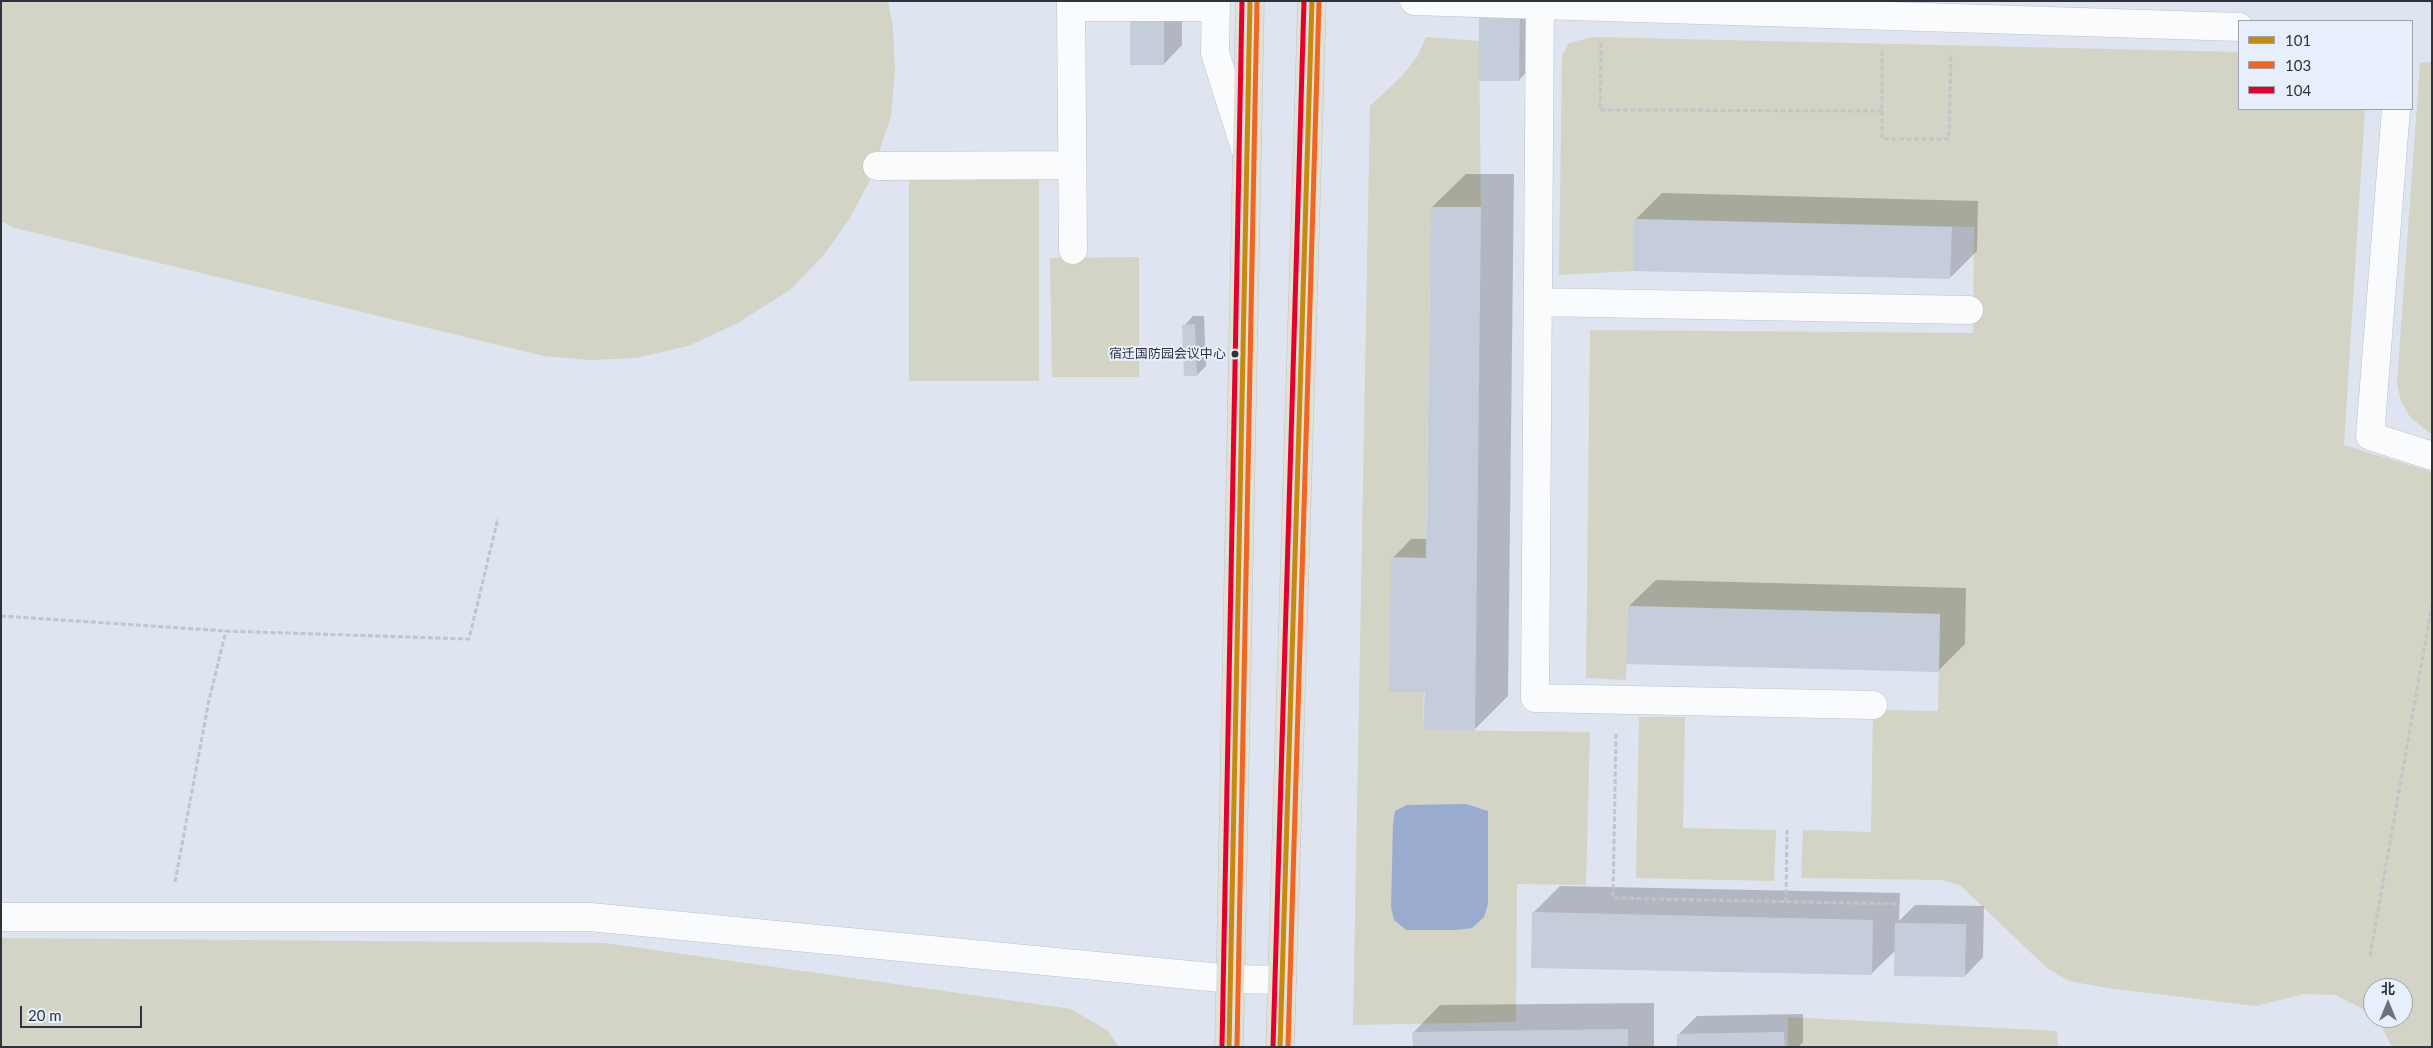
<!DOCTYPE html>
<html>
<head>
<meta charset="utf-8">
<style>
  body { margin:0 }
  #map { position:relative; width:2433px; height:1048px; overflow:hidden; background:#dee4f0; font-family:Lato,"Noto Sans SC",sans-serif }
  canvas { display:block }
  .frame { position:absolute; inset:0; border:2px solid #2f343c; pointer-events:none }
  .legend { position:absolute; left:2238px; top:20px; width:175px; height:90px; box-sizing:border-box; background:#e7effd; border:1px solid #9da4b0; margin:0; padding:6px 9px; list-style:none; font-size:15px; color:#2f343c }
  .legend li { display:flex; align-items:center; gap:10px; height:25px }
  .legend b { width:25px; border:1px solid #9da4b0 }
  .north { position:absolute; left:2363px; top:978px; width:50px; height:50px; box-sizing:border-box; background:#e7effd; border:1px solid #9da4b0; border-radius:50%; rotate:0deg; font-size:14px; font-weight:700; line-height:20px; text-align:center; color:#2f343c }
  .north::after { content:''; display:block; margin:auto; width:18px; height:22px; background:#6c727b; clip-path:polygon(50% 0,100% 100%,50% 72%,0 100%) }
  .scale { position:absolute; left:20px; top:1006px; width:122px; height:22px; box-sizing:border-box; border:2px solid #2f343c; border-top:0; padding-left:6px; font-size:15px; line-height:18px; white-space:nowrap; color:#2f343c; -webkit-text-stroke:4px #e7effd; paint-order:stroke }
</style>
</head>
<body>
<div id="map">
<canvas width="2433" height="1048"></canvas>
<div class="frame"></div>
<ul class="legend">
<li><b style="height:6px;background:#c58a0f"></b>101</li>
<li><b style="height:6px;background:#f26522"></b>103</li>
<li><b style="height:6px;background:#e4002b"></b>104</li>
</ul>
<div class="north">北</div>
<div class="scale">20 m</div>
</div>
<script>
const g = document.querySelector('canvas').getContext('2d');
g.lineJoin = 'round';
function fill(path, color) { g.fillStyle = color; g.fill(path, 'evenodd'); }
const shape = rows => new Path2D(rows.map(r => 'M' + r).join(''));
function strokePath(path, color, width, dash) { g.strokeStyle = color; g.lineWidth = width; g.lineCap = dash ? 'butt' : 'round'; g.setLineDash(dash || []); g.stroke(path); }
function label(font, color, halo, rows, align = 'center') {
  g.font = font + ' Lato,"Noto Sans SC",sans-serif'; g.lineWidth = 4; g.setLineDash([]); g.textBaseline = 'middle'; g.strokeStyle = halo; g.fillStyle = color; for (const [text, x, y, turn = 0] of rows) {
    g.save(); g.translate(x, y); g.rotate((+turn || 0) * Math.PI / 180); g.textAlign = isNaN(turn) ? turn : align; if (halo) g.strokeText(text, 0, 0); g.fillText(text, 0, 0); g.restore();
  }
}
const green = shape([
  [1,1,888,1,893,28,895,69,891,116,869,182,850,218,824,255,790,290,736,324,688,346,636,358,590,360,544,356,15,228,1,221],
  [1426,37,1479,41,1481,207,1431,207,1423,730,1590,732,1586,885,1517,884,1516,1022,1353,1025,1370,106,1403,75,1417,57],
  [1592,37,2239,52,2239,109,2365,109,2344,445,2432,472,2432,1047,2392,1047,2377,1018,2403,1018,2403,988,2373,988,2373,1014,2335,995,2304,994,2256,1006,2107,988,2069,981,2048,969,1961,886,1943,880,1801,878,1803,830,1871,832,1873,710,1938,711,1940,614,1628,606,1626,680,1586,678,1590,330,1973,333,1974,227,1635,219,1633,271,1559,275,1562,55,1569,43],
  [2432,62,2432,435,2410,417,2401,401,2397,383,2420,63],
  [909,171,1039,171,1039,381,909,381],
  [1139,257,1139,377,1052,377,1050,258],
  [1639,717,1685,717,1683,828,1776,830,1774,881,1636,878],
  [1,938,605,943,1071,1009,1108,1031,1119,1047,1,1047],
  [1788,1017,2057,1031,2058,1047,1788,1047]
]);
const water = shape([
  [1466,804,1488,811,1488,904,1484,917,1472,928,1456,930,1406,930,1394,920,1391,907,1393,824,1395,811,1407,805]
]);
const shadow = shape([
  [1131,1,1182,1,1182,45,1164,64],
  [1481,1,1538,1,1537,61,1519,80],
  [1466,174,1514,174,1508,696,1474,730,1424,729,1425,691,1393,558,1411,539,1427,539,1432,207],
  [1662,193,1978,201,1977,251,1950,278,1636,219],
  [1193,316,1204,316,1206,366,1197,375,1184,326],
  [1656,580,1966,588,1965,644,1938,671,1629,606],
  [1560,886,1900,893,1899,921,1915,905,1984,906,1983,957,1965,976,1896,950,1872,973,1533,913],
  [1654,1003,1654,1047,1414,1047,1414,1032,1440,1005],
  [1803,1014,1803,1042,1798,1047,1678,1047,1678,1035,1697,1016]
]);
const building = shape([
  [1130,1,1164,1,1164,65,1130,65],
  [1479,1,1520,1,1519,81,1479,81],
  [1431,207,1481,207,1475,731,1423,730,1425,692,1389,692,1391,557,1426,558],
  [1634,219,1952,227,1950,279,1633,271],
  [1195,324,1197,376,1184,376,1182,325],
  [1628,606,1940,614,1939,672,1626,664],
  [1532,912,1873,920,1872,975,1531,968],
  [1895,923,1966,924,1965,977,1894,976],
  [1628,1029,1628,1047,1413,1047,1412,1032],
  [1784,1032,1785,1047,1677,1047,1677,1034]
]);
const path = shape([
  [1601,43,1600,110,1882,111],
  [1882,51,1882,139,1949,139,1951,53],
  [1,616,226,631,469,639,498,518],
  [1616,734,1613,898,1897,904],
  [175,882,209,700,226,631],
  [1786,902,1787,830],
  [2370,956,2432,604]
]);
const minor = shape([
  [1071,1,1073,250],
  [1216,1,1215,53,1245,148],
  [1414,1,2239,27],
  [1540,1,1535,698,1873,705],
  [1071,7,1216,7],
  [2396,109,2370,436,2432,456],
  [877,166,1072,165],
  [1538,302,1969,310],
  [1,917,590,917,1231,979,1282,980]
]);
const major = shape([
  [1229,1047,1250,1],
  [1280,1047,1312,1]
]);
const bus1 = shape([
  [1229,1047,1250,1],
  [1280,1047,1312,1]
]);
const bus2 = shape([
  [1237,1047,1257,1],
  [1288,1047,1319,1]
]);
const bus3 = shape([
  [1222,1047,1242,1],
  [1273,1047,1304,1]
]);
const markers = [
  [1235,354,4.5,"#2f343c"]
];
const busNames = [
  ["宿迁国防园会议中心",1226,354]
];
fill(green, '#d3d4c5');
fill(water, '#99accf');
fill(shadow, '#0003');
fill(building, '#c5cddb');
strokePath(minor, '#bdc2cb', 29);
strokePath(major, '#bec1c7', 29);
strokePath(path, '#c2c4c8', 3, [5, 2.5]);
strokePath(minor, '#fafbfd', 28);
strokePath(major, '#e1e1d6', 28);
strokePath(bus1, '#c58a0f', 5);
strokePath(bus2, '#f26522', 5);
strokePath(bus3, '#e4002b', 5);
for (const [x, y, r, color] of markers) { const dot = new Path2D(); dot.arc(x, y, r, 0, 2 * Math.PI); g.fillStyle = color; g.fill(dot); strokePath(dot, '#e7effd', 2); }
label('13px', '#2f343c', '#e7effd', busNames, 'right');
</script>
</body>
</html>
